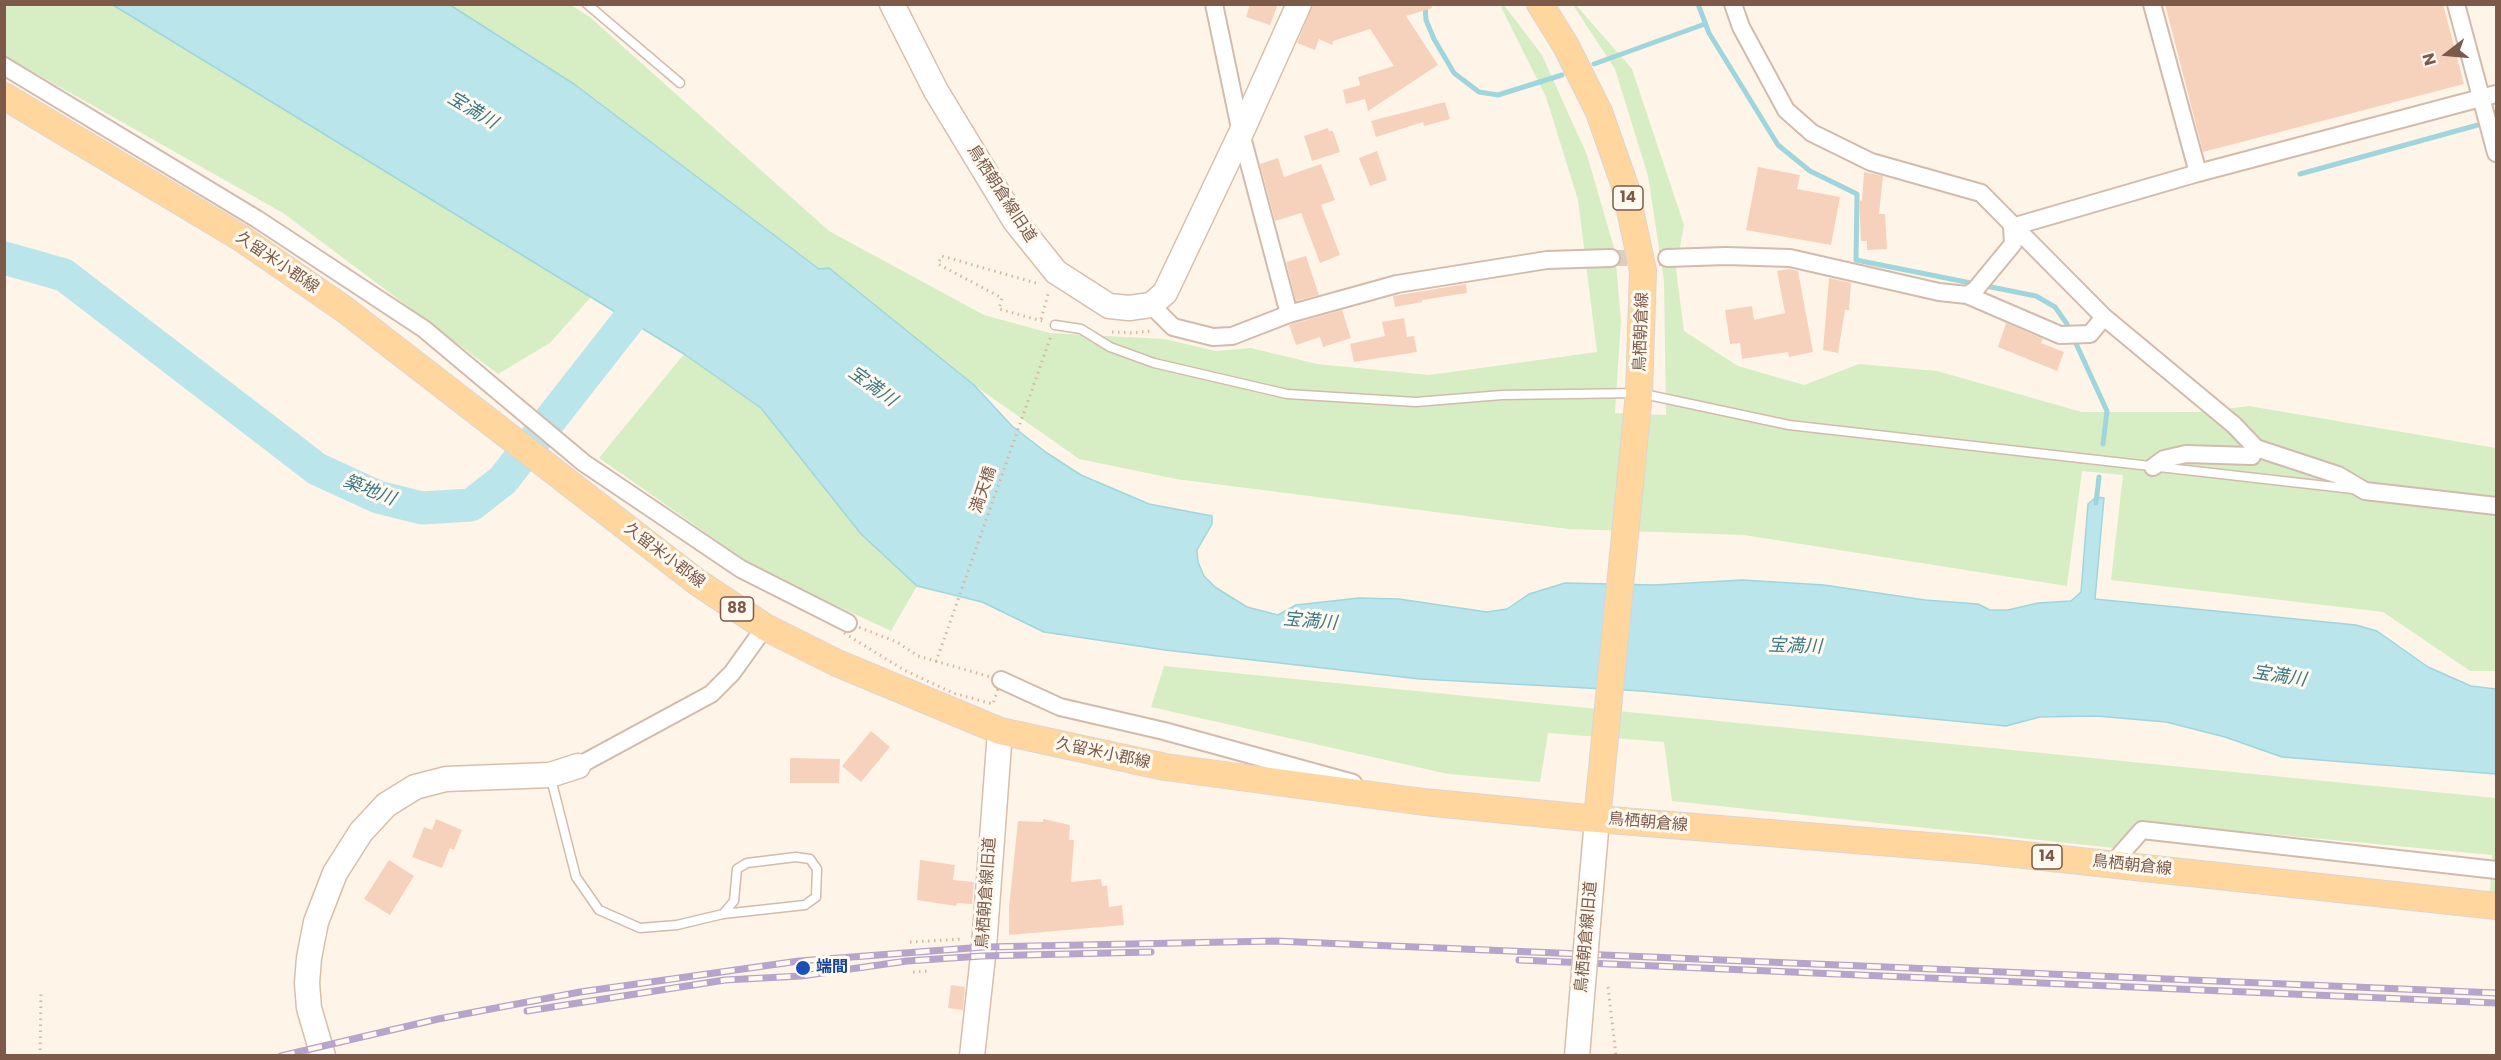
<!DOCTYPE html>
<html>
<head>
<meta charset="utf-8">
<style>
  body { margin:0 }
  #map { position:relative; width:2501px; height:1060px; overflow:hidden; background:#fef5e8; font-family:Poppins,sans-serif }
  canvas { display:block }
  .frame { position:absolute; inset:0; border:6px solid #7c5949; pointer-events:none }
  .north { position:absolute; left:2417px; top:24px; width:60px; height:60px; -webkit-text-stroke:4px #fff9f0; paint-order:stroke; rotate:254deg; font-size:16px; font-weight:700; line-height:24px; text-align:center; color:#7c5949 }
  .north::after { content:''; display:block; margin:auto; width:21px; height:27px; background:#7c5949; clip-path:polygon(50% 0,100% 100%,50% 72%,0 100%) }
</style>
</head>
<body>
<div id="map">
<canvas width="2501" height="1060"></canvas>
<div class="frame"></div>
<div class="north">N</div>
</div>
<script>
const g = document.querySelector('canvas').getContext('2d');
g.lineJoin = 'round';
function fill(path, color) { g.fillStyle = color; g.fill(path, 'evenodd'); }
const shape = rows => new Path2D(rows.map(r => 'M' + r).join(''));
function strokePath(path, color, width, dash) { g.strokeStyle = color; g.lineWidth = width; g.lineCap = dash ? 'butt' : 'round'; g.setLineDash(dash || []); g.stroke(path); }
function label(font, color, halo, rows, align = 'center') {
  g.font = font + ' Poppins,"Noto Sans JP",sans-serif'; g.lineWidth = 6; g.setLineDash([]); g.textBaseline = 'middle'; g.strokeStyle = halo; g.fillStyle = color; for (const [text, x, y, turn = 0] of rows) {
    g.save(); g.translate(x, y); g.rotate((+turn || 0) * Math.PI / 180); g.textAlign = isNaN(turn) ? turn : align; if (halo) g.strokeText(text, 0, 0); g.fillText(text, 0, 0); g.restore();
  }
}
const green = shape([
  [4,5,113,5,591,297,550,343,498,374,283,213,5,56],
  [450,5,571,5,590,17,829,231,984,315,1050,333,1165,339,1215,351,1251,348,1317,364,1429,375,1597,352,1578,200,1546,97,1500,5,1504,5,1542,55,1587,155,1615,251,1621,321,1615,413,1666,415,1664,281,1648,176,1615,69,1573,5,1576,5,1632,69,1684,225,1676,269,1684,331,1738,366,1804,385,1859,364,1937,371,2082,412,2200,412,2249,406,2496,448,2496,671,2470,671,2383,612,2111,580,2123,475,2082,471,2067,586,1744,535,1568,529,1176,479,1079,459,974,385,829,268,819,269,574,84],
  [684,354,761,408,861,534,917,586,891,631,759,570,599,458],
  [1164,666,2496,798,2496,893,2490,892,2492,855,2143,822,2115,848,1672,801,1664,742,1548,733,1540,782,1448,774,1151,707]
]);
const water = shape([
  [113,5,450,5,574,84,819,269,829,268,974,385,1012,426,1047,453,1081,475,1149,504,1212,516,1212,524,1197,550,1198,562,1204,576,1215,587,1247,607,1278,615,1296,605,1359,598,1399,599,1487,612,1507,609,1529,594,1565,583,1654,585,1742,580,1824,585,1925,600,1978,604,1990,610,2008,610,2038,603,2071,601,2081,592,2088,504,2096,497,2104,498,2095,599,2356,625,2377,631,2428,667,2471,686,2496,689,2496,774,2282,757,2225,737,2166,722,2096,716,2040,717,2006,726,1642,691,1420,679,1165,650,1044,632,982,602,917,586,861,534,761,408,684,354,113,5]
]);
const stream = shape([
  [1425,4,1426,20,1434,39,1454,73,1479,92,1498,95,1562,75],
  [1698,4,1709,33,1778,145,1810,171,1857,194,1856,260,2036,296,2055,307,2067,324,2107,411,2103,444],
  [1594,64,1705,24],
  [2300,174,2496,120],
  [2096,503,2099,477]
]);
const river = shape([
  [4,258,64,275,317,469,378,497,422,508,471,505,503,480,655,286]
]);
const building = shape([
  [1250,4,1278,4,1270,25,1246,17],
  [1313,4,1431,4,1432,8,1406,16,1438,65,1368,111,1365,99,1346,104,1343,90,1360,85,1358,77,1394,66,1370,29,1333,41,1332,45,1319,39,1315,50,1297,43],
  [2165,4,2443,4,2464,84,2203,152],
  [1445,102,1450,119,1424,126,1423,122,1376,137,1371,121],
  [1328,128,1329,131,1333,131,1340,152,1312,161,1304,136],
  [1377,151,1387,180,1370,186,1359,158],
  [1278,158,1284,177,1321,164,1335,200,1321,205,1340,255,1320,263,1301,213,1275,221,1260,164],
  [1758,167,1800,175,1797,189,1840,197,1831,245,1746,230],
  [1864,172,1883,176,1879,214,1885,214,1887,249,1867,250,1867,241,1861,241,1859,200,1862,201],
  [1306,256,1319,295,1296,301,1286,262],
  [1789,269,1798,271,1813,352,1789,357,1788,352,1742,359,1740,343,1730,344,1725,310,1752,306,1754,320,1785,313,1777,271],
  [1829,278,1851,283,1849,310,1845,310,1838,353,1823,350],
  [1466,284,1467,293,1422,300,1422,302,1395,307,1393,296],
  [1342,310,1351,338,1323,347,1320,337,1296,345,1289,325],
  [1404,318,1407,337,1414,336,1417,352,1354,362,1350,344,1385,336,1382,322],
  [2006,323,2043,339,2041,343,2064,352,2057,371,1998,347],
  [871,731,890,747,861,782,842,766],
  [790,758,840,759,839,783,790,783],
  [436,819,462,830,454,850,450,848,442,868,412,857,424,827,432,830],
  [1043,819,1070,825,1069,840,1074,840,1071,882,1101,879,1102,886,1107,886,1109,907,1122,905,1124,925,1009,935,1009,907,1018,821,1043,822],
  [389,860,414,876,390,915,364,899],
  [920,860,955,865,953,880,974,882,972,904,957,903,956,906,917,900],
  [951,985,965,987,963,1010,948,1008]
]);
const streetTunnel = shape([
  [1611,258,1667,258]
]);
const path = shape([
  [1036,283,942,256,938,264,1002,298,999,309,1042,321],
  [1041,319,1049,291],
  [1112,332,1132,333,1151,331],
  [848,623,897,642,918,656,1001,680,993,704,953,693,904,670,844,633,848,623],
  [936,662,1051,336],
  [910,942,964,939],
  [913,972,927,971],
  [1608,987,1616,1056],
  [40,1056,41,990]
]);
const lane = shape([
  [587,4,680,83],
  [1055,325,1081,329,1110,347,1154,363,1287,394,1416,402,1502,395,1639,393,1789,425,2353,489],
  [550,775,576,877,599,910,640,928,677,925,723,914,805,905,816,897,817,869,810,859,796,857,747,863,737,869,734,901,723,914]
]);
const street = shape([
  [1214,4,1241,133,1289,314],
  [1733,4,1741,27,1786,110,1812,133,1871,162,1981,193,2104,317,2234,425,2256,448,2338,475,2365,491,2496,506],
  [2152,4,2198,173],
  [2456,4,2496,153],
  [4,66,257,219,424,329,584,463,741,569,848,623],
  [2012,227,2198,173,2496,94],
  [1667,258,1726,256,1790,258,1939,292,1967,295,1975,290,2013,244,2012,227],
  [1967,295,2060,335,2090,334,2104,317],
  [1151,305,1173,327,1213,337,1232,336,1289,314,1397,284,1547,260,1611,258],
  [2153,467,2164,459,2186,454,2252,456,2256,448],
  [1001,680,1060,707,1164,731,1353,783],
  [578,766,711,694,732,673,765,627],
  [2112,864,2142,830,2496,870]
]);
const secondary = shape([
  [892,4,936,91,1015,221,1056,272,1109,306,1129,308,1151,305,1165,293,1241,133,1299,4],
  [1589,912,1597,819],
  [323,1056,309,1008,307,983,309,958,316,922,335,873,361,832,386,805,415,787,446,779,550,775,578,766],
  [972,1056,984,947,1000,731]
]);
const primary = shape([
  [1540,4,1566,46,1599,112,1625,186,1643,271,1639,393,1597,819],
  [4,96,241,238,344,309,697,582,765,627,837,663,1000,731,1165,767,1424,802,1597,819,1978,850,2496,906]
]);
const rail = shape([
  [1519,960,2496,1003],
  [527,1011,725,980,801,976,907,961,982,956,1151,952],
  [281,1056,438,1019,580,992,799,961,984,947,1275,941,2496,993]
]);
const secondaryBridge = shape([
  [1577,1056,1589,912]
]);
const markers = [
  [803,968,8,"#1a4fb4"]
];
const shields = [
  [1628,198,30],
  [737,609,33],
  [2047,857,30]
];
const shieldNames = [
  ["14",1628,198],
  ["88",737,609],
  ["14",2047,857]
];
const streetNames = [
  ["鳥栖朝倉線旧道",1001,194,57],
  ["久留米小郡線",277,263,34],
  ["鳥栖朝倉線",1642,332,-88],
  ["満天橋",984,490,-71],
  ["久留米小郡線",664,556,37],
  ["久留米小郡線",1103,754,12],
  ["鳥栖朝倉線",1648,823,5],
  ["鳥栖朝倉線",2132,866,6],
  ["鳥栖朝倉線旧道",987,893,-86],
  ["鳥栖朝倉線旧道",1587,937,-85]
];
const transitNames = [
  ["端間",816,968]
];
const waterNames = [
  ["宝満川",472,111,31],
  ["宝満川",872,387,36],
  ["築地川",369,491,21],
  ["宝満川",1310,622,5],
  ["宝満川",1795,647,2],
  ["宝満川",2279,677,9]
];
fill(green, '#d7eec4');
fill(water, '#bae5ea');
strokePath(water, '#9fd6dd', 1.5);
strokePath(stream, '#9fd6dd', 5);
strokePath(river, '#bae5ea', 33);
fill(building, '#f6d2bd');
strokePath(streetTunnel, '#decec0', 16, [16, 8]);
strokePath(lane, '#d2bbac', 11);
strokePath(street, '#d2bbac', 20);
strokePath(secondary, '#d8beab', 27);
strokePath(primary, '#ddd4d0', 28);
strokePath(path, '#dcb49f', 3, [1.5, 4.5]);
strokePath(lane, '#fff', 8);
strokePath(street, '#fff', 16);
strokePath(secondary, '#fff', 24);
strokePath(primary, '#ffd79e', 26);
strokePath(rail, '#b7a4ca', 7);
strokePath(rail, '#fff9f0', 4.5, [14]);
strokePath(secondaryBridge, '#d8beab', 27, []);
strokePath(secondaryBridge, '#fff', 24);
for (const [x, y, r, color] of markers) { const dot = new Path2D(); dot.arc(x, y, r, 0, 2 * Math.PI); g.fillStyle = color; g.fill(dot); strokePath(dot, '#fff9f0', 2); }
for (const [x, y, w] of shields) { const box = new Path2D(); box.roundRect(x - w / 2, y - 12, w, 24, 4.5); g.fillStyle = '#fff9f0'; g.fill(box); strokePath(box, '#7c5949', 1.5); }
label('bold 15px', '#7c5949', null, shieldNames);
label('16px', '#7c5949', '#fff9f0', streetNames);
label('bold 16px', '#164399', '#fff9f0', transitNames, 'left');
label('italic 18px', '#3a7882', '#fff9f0', waterNames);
</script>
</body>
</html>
